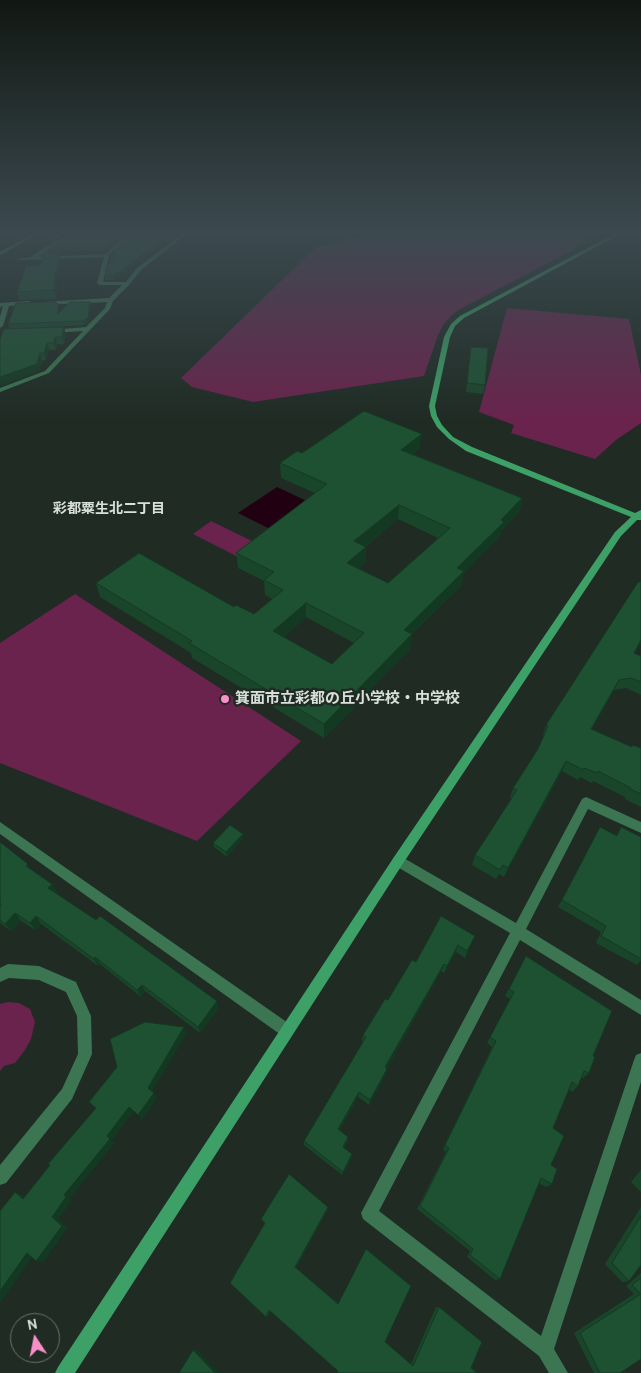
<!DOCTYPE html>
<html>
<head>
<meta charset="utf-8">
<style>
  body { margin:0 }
  #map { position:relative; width:641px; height:1373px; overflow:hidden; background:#1f2b23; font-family:Cabin,sans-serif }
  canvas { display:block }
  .north { position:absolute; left:10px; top:1313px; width:50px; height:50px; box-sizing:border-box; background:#1f2b23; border:1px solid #69736d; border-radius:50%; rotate:349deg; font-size:14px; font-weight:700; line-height:20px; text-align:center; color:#d9e0db }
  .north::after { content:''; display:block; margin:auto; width:18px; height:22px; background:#f98fc9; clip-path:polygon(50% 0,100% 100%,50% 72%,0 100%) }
</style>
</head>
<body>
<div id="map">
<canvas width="641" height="1373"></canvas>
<div class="north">N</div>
</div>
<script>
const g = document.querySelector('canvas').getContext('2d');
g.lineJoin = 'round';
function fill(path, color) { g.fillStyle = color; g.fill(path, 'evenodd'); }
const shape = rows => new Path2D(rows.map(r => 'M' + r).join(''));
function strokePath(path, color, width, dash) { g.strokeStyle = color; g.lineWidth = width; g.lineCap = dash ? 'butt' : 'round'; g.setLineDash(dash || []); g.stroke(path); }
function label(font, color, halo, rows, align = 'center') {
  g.font = font + ' Cabin,"Noto Sans JP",sans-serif'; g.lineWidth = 5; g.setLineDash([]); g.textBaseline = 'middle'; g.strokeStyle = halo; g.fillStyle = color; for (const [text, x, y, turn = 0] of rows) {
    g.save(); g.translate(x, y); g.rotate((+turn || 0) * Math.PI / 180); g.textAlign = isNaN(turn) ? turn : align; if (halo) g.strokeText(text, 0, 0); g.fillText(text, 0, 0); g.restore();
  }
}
const green = shape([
  [375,232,571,232,584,241,571,251,460,309,451,316,443,325,438,335,424,376,253,402,192,387,181,378,315,248],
  [507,308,629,319,641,375,641,423,616,440,595,459,511,433,514,425,479,412],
  [211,521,256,543,238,557,193,534],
  [75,594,301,741,197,841,0,763,0,643],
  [8,1002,19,1003,30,1009,35,1022,31,1039,25,1050,15,1063,4,1066,0,1071,0,1004]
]);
const water = shape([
  [277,487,313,504,274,531,238,513]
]);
const river = shape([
  [624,232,641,232,641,239,627,236,624,232]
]);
const lane = shape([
  [0,822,291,1025,293,1030,291,1035,286,1037,281,1035,0,834,0,822]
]);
const street = shape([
  [74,232,80,232,38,257,106,254,120,240,133,232,138,232,124,242,109,255,103,282,126,282,137,268,185,232,190,232,141,270,129,285,113,301,110,309,49,373,0,392,0,388,45,371,83,331,53,333,50,331,51,330,86,327,105,308,107,302,43,305,40,303,41,302,109,298,122,285,100,285,97,283,104,257,20,260,18,259,31,257,45,247,74,232],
  [29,301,32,303,31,304,9,306,3,326,0,328,0,317,3,306,0,307,0,303,29,301],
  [586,797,641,822,641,833,588,809,526,929,641,1000,641,1015,520,940,379,1211,541,1336,634,1060,636,1055,641,1053,641,1082,554,1349,568,1373,549,1373,539,1356,363,1219,361,1213,510,933,394,865,392,861,394,857,398,856,402,857,516,923,582,799,586,797],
  [8,964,39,966,76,982,91,1016,92,1054,72,1099,6,1183,0,1185,0,1165,62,1089,78,1054,77,1016,66,992,39,980,9,978,0,982,0,968,8,964]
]);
const secondary = shape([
  [37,232,42,232,0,255,0,252,37,232],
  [618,232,624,232,464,318,455,326,450,337,435,406,437,416,442,425,453,437,472,447,635,513,641,510,641,520,637,520,621,536,402,865,75,1373,55,1373,58,1367,394,857,615,532,631,517,466,451,449,439,437,427,431,416,429,406,444,337,451,324,460,316,618,232]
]);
const wall = shape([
  [44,232,70,232,52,241,51,237,45,236],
  [77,232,119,238,105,252,60,250,60,254,58,254,60,260,60,276,57,279,56,299,19,300,17,292,40,266,48,253,47,251],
  [136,232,178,232,114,280,105,280,105,276,113,260,111,260,111,256,112,254,112,251],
  [91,306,89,322,84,325,10,329,8,324,59,308,59,313],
  [66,334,64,344,57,344,56,350,49,350,46,360,42,361,39,371,0,386,0,339],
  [471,347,485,385,483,394,466,392],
  [420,448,413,454,522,498,519,513,501,531,500,536,463,574,461,586,412,634,410,649,324,738,192,658,191,653,100,597,96,583,234,607,254,614,272,599,265,595,264,581,238,568,236,553,315,493,281,478,280,463,302,453],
  [398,519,438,538,388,583,358,569,366,562,365,547],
  [306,617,354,643,332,664,284,637],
  [641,582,641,642,635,653,641,656,641,695,626,688,614,690,592,729,632,747,641,748,641,807,625,799,625,797,593,781,592,783,580,777,578,780,562,771,504,877,499,874,496,879,472,865,475,855,512,799,510,798,513,788,538,749,544,736,543,735,546,725],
  [600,827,616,836,621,827,641,837,641,960,637,965,596,943,601,932,558,907],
  [243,834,243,838,227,857,214,847,213,843],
  [0,842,32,870,52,884,57,892,56,893,219,1008,200,1033,145,991,141,997,100,964,98,966,41,924,35,930,21,921,11,931,0,923],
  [475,936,465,958,456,952,444,973,441,971,387,1068,387,1069,386,1074,369,1105,358,1097,339,1131,348,1141,344,1148,352,1158,342,1175,304,1145,304,1141,363,1042,362,1041,363,1035,416,962],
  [526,956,593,1056,589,1073,583,1078,581,1078,578,1086,572,1092,569,1089,553,1128,551,1165,552,1184,546,1187,539,1183,500,1279,495,1280,467,1257,470,1251,417,1209,446,1152,443,1149,492,1047,487,1043,510,999,505,996],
  [641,1170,641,1192,631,1182],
  [328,1207,328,1209,296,1268,411,1364,436,1307,439,1307,471,1368,477,1373,337,1373,337,1370,270,1311,267,1317,266,1317,265,1224,261,1219],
  [641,1207,641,1265,629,1281,622,1282,605,1264],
  [641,1273,641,1359,620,1373,594,1373,574,1333,634,1294,626,1286]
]);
const shadedWall = shape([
  [62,232,70,232,52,241,51,237],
  [123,232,129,232,119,238,105,252,104,248,118,235],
  [173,232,178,232,114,280,113,276],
  [58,253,60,260,60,276,57,279,56,299,54,290,55,272],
  [90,302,91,306,89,322,84,325,83,321],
  [64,327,66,334,64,344,62,337],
  [55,337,57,344,56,350,54,343],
  [47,343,49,350,46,360,44,353],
  [40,353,42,361,39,371,0,386,0,377],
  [422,434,420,448,400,464,401,450],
  [522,498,519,513,501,531,500,536,463,574,461,586,412,634,410,649,324,738,324,724,404,630,457,568,501,520],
  [399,505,398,519,353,556,354,541],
  [366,547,366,562,347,578,347,563],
  [306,603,306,617,274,646,273,631],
  [641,640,641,642,629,663,634,653],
  [619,680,614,690,586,739,591,729],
  [566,761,562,771,504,877,508,868],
  [243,834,243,838,227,857,226,852],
  [52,884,57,892,53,896,48,888],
  [15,913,21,921,11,931,5,924],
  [36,916,41,924,35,930,30,923],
  [475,936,472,943,465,958,467,951],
  [458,945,456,952,444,973,447,966],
  [95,957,100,964,98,966,94,959],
  [444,964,441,971,384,1073,385,1067],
  [142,985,145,991,141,997,137,990],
  [217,1001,219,1008,200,1033,198,1027],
  [184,1027,187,1033,151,1094,148,1088],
  [387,1069,386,1074,369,1105,370,1100],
  [359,1092,358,1097,337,1134,338,1129],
  [154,1093,157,1098,142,1120,138,1115],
  [129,1107,133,1112,112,1140,107,1136],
  [348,1137,348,1141,342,1151,343,1147],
  [110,1139,115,1143,70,1198,72,1200,59,1219,68,1228,43,1263,36,1261,52,1217,64,1195],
  [352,1154,352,1158,342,1175,343,1172],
  [15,1192,22,1195,30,1202,23,1199],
  [328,1207,328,1209,295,1269,295,1267],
  [27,1253,34,1255,0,1303,0,1291],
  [196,1349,219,1373,215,1373,193,1350]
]);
const building = shape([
  [44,232,62,232,51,237,53,234,44,232],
  [77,232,123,232,118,235,104,248,59,247,59,250,47,251,77,232],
  [136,232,173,232,113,276,105,276,107,266,117,256,111,256,115,251,112,251,136,232],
  [44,253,58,253,58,268,55,272,54,290,17,292,26,266,40,266,44,253],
  [55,302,58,304,58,314,70,302,90,302,88,318,83,321,8,324,16,303,55,302],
  [64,327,62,337,55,337,54,343,47,343,44,353,40,353,37,364,0,377,0,339,4,329,64,327],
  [471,347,488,348,485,385,467,383,471,347],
  [364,411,422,434,401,450,522,498,501,520,504,522,457,568,464,571,404,630,412,634,324,724,189,643,192,641,96,583,139,553,234,607,236,605,254,614,283,590,264,580,274,572,236,553,327,484,280,463,297,451,302,453,364,411],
  [399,505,450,528,388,583,347,563,366,547,354,541,399,505],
  [306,603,364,633,332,664,273,631,306,603],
  [638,582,641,582,641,640,634,653,641,656,641,682,631,678,619,680,591,729,632,747,633,745,641,748,641,794,630,789,631,788,598,771,597,773,584,768,583,770,566,761,508,868,503,865,500,870,475,855,517,790,513,788,538,749,548,726,546,725,638,582],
  [230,825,243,834,226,852,213,843,230,825],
  [600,827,617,836,621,827,641,837,641,959,601,936,606,926,562,900,600,827],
  [0,842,28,864,26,866,52,884,48,888,96,920,100,916,217,1001,198,1027,142,985,137,990,95,957,94,959,36,916,30,923,15,913,5,924,0,920,0,906,1,904,0,903,0,842],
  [441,916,475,936,467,951,458,945,447,966,444,964,385,1067,387,1069,370,1100,359,1092,338,1129,348,1137,343,1147,352,1154,343,1172,304,1141,366,1037,363,1035,385,999,388,1000,412,960,416,962,441,916],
  [526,956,612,1011,593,1056,595,1057,589,1073,584,1071,578,1086,572,1082,553,1128,564,1136,551,1165,557,1169,552,1184,541,1178,500,1279,470,1255,473,1249,420,1206,449,1148,445,1145,496,1041,490,1037,514,992,509,989,526,956],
  [145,1022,184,1027,148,1088,154,1093,138,1115,129,1107,107,1136,110,1139,64,1195,66,1197,52,1217,62,1226,36,1261,27,1253,0,1291,0,1211,15,1192,23,1199,50,1165,48,1164,96,1108,89,1102,117,1067,110,1039,145,1022],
  [289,1174,328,1207,295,1267,338,1304,366,1249,411,1286,385,1342,413,1366,439,1307,482,1342,471,1368,477,1373,337,1373,338,1371,269,1310,266,1317,230,1283,265,1223,261,1219,289,1174],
  [641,1216,641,1265,629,1281,612,1263,641,1216],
  [641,1278,641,1359,620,1373,600,1373,580,1333,641,1294,632,1285,641,1278],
  [193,1350,215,1373,179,1373,193,1350]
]);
const markers = [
  [225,699,5,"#f98fc9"]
];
const farNeighbourhoodnames = [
  ["彩都粟生北二丁目",109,509]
];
const poiNames = [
  ["箕面市立彩都の丘小学校・中学校",235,699]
];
fill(green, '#6a234d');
fill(water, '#210012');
fill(river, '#210012');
fill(lane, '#3b7551');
fill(street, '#3b7551');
fill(secondary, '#3da067');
fill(wall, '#19462b');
fill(shadedWall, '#143923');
fill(building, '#1d5132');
strokePath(building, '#143923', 1);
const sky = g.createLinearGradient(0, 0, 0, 424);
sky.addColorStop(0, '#111813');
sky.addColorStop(0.55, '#3c4a50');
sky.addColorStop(1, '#3c4a5000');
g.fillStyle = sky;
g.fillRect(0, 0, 641, 424);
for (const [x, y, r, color] of markers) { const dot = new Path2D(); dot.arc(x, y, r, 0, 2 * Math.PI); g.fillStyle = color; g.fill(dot); strokePath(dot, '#1f2b23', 2); }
label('bold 14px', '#d9e0db', '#1f2b23', farNeighbourhoodnames);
label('bold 15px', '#d9e0db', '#1f2b23', poiNames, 'left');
</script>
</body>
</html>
